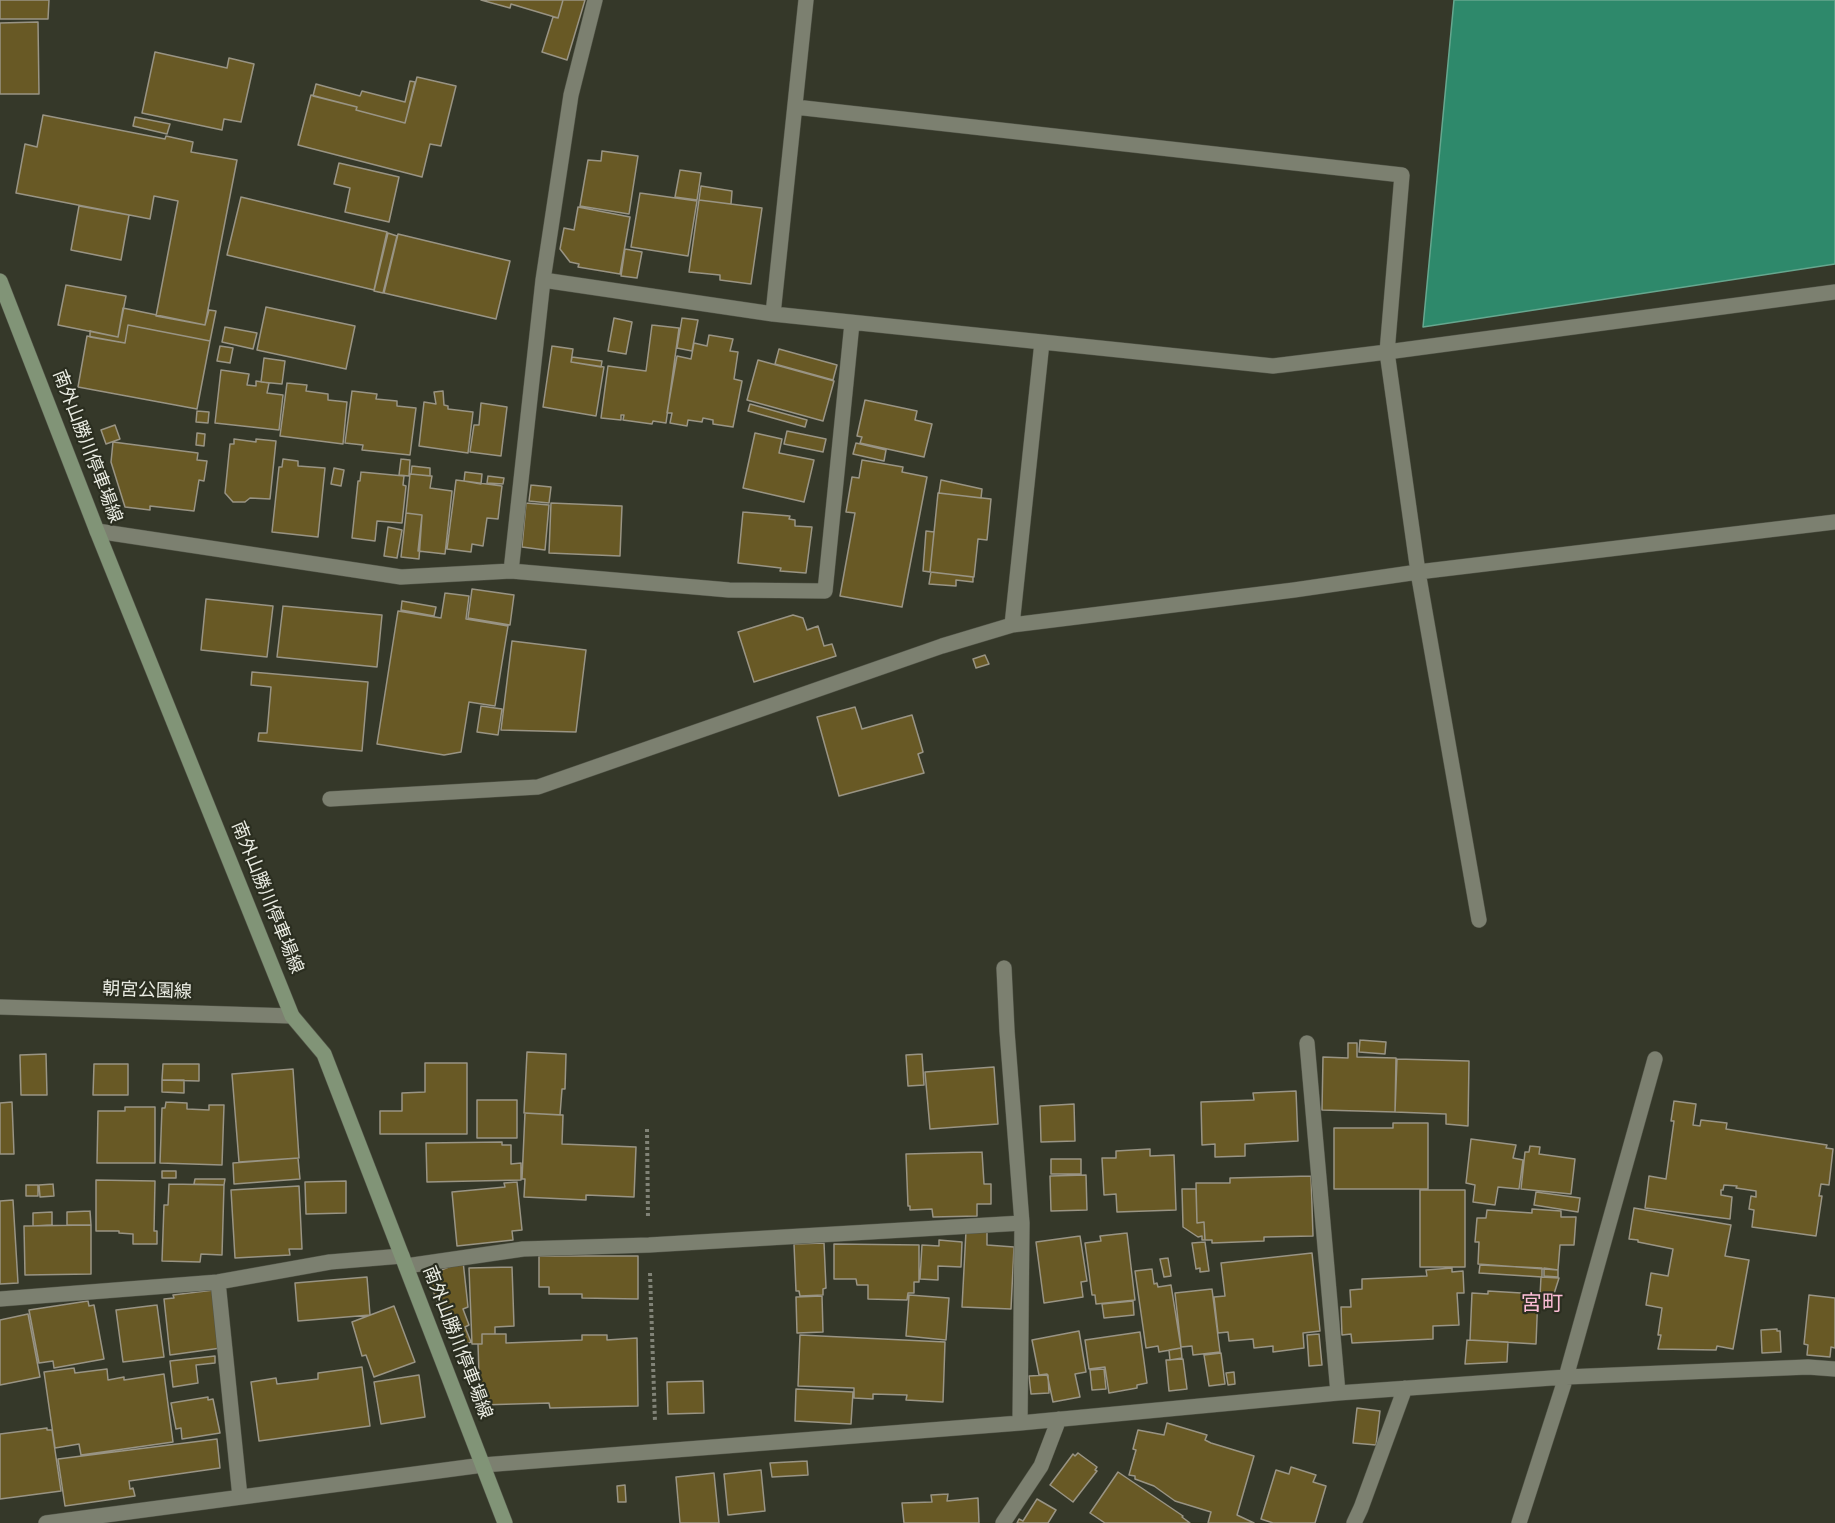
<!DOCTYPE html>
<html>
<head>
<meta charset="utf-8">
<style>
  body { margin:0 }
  canvas { display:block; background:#353829 }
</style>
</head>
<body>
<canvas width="1835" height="1523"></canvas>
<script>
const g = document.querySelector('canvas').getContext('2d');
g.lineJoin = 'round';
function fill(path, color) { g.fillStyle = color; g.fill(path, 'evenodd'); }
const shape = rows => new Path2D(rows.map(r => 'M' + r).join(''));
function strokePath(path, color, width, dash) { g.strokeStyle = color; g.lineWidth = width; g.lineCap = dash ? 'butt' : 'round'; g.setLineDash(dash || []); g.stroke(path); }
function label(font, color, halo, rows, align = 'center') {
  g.font = font + ' "Source Sans 3","Noto Sans JP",sans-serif'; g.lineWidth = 4.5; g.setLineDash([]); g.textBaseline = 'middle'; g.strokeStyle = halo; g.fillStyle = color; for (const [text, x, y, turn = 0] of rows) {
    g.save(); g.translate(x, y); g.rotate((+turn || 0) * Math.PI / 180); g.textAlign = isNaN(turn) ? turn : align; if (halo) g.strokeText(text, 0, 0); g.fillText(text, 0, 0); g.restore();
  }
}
const water = shape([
  [1454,0,1835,0,1835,264,1423,327,1454,0]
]);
const building = shape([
  [0,0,49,0,48,19,0,19,0,0],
  [481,0,563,0,558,18,511,4,510,8,481,0],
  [563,0,585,0,567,60,542,52,553,17,558,18,563,0],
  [38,22,39,94,0,94,0,23,38,22],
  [155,52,227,68,229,58,254,64,241,122,224,119,222,130,142,113,155,52],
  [417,77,456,86,441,146,430,144,422,177,298,145,311,95,357,107,356,110,405,123,417,77],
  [410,81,415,82,405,123,356,110,357,107,313,96,316,84,360,96,362,91,405,102,410,81],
  [43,115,165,139,166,136,193,142,191,152,237,160,205,325,156,316,178,201,154,196,150,219,16,193,25,144,37,147,43,115],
  [135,117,170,124,167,134,133,126,135,117],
  [602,151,638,156,629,214,580,206,588,160,601,161,602,151],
  [339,163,399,177,389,222,345,212,350,188,334,184,339,163],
  [680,170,701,173,697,200,675,197,680,170],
  [701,186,732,191,731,204,699,200,701,186],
  [640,193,697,201,688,256,631,247,640,193],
  [241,197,387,232,374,290,227,255,241,197],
  [699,200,762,208,751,284,720,280,720,275,689,272,699,200],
  [79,206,129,215,121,260,71,250,79,206],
  [578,207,630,217,620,274,578,267,579,264,570,262,560,249,564,228,574,230,578,207],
  [388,233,397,236,383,293,374,291,388,233],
  [398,234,510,261,496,319,384,293,398,234],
  [625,249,642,252,637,278,621,276,625,249],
  [66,285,126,296,118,337,58,325,66,285],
  [266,307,355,326,346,369,257,350,266,307],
  [123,308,205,325,209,310,216,311,210,341,128,325,125,343,90,337,90,331,118,337,123,308],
  [614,318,632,322,626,354,608,351,614,318],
  [682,318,698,320,692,351,677,348,682,318],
  [128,325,210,341,197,409,78,387,87,336,125,343,128,325],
  [652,325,679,328,666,423,653,421,652,424,623,420,624,415,621,415,621,420,601,418,608,366,646,371,652,325],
  [225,327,257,333,253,349,222,342,225,327],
  [709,335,733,339,730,351,738,352,734,379,742,381,733,427,713,424,713,420,703,418,702,422,688,420,687,426,670,423,672,413,667,413,677,356,691,359,694,343,707,346,709,335],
  [220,346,233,348,230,363,217,361,220,346],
  [552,346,573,349,571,362,604,367,596,416,543,407,552,346],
  [779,349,837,365,833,380,775,364,779,349],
  [572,357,602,361,601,367,571,362,572,357],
  [264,358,285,361,282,384,261,382,264,358],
  [758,360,834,381,823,421,747,400,758,360],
  [221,370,249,374,247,385,256,386,256,381,269,383,267,393,283,395,279,430,215,423,221,370],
  [287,383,307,385,306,391,328,394,328,400,347,402,343,444,280,436,287,383],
  [352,391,377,394,376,399,397,401,397,406,416,408,410,455,362,450,363,445,345,443,352,391],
  [443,391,444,405,448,406,448,409,473,412,468,453,419,446,424,402,436,404,434,392,443,391],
  [865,400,917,411,915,420,932,424,924,457,860,443,862,437,857,436,865,400],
  [481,403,507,407,501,456,470,452,474,425,479,425,481,403],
  [750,404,807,420,805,427,748,411,750,404],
  [197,411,209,412,208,423,196,422,197,411],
  [115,425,120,439,106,444,101,430,115,425],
  [787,431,826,439,823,452,784,444,787,431],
  [197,433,205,434,204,446,196,445,197,433],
  [755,433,782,439,779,453,814,460,804,502,743,488,755,433],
  [234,439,256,442,256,439,276,441,270,499,250,498,245,502,233,502,225,493,230,444,234,444,234,439],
  [113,442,198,453,197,460,207,461,204,481,199,480,194,511,150,506,150,510,125,507,111,462,113,442],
  [856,443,886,450,884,461,853,454,856,443],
  [283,459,298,461,298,466,325,468,318,537,272,532,279,467,282,467,283,459],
  [401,459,410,460,409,476,399,475,401,459],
  [862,460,903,467,902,472,927,477,902,607,840,596,855,513,846,512,852,477,859,478,862,460],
  [412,466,430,468,430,476,411,474,412,466],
  [334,468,344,470,341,486,331,484,334,468],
  [361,472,404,476,403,485,406,486,402,523,377,521,375,541,352,538,358,481,360,481,361,472],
  [465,472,482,474,481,484,464,481,465,472],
  [410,474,432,476,430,488,452,491,445,554,418,551,422,515,406,513,410,474],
  [488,476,504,478,503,484,487,483,488,476],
  [456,480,502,486,498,519,487,518,483,546,472,544,471,552,447,549,456,480],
  [941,480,982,489,981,498,939,493,941,480],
  [531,485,551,487,549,503,529,501,531,485],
  [938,493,991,499,987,540,978,539,974,577,930,572,938,493],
  [526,503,549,505,545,550,522,547,526,503],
  [551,503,622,506,620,556,549,553,551,503],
  [743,512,790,516,789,519,795,520,795,526,812,527,806,573,780,571,781,568,738,563,743,512],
  [406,513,422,515,419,559,401,557,406,513],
  [388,527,402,530,397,558,384,556,388,527],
  [926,531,934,532,930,572,923,571,926,531],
  [931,572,973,577,973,582,956,580,956,586,929,584,931,572],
  [472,589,514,595,510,625,468,618,472,589],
  [445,593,469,596,466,619,508,626,495,706,469,702,461,752,444,755,377,744,398,611,441,618,445,593],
  [206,599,273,606,267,657,201,650,206,599],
  [402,601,436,607,434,616,401,610,402,601],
  [283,606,382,615,377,667,277,657,283,606],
  [793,615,803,618,807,630,818,626,824,646,832,644,836,656,754,682,738,632,793,615],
  [512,641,586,650,576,732,501,730,512,641],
  [985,655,989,664,976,668,973,659,985,655],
  [252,672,368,682,362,751,258,741,259,733,267,733,271,687,251,685,252,672],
  [481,706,502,709,498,735,477,732,481,706],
  [855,707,862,729,912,715,923,752,918,754,924,773,839,796,817,717,855,707],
  [1360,1040,1386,1042,1385,1054,1359,1052,1360,1040],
  [1348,1043,1357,1043,1357,1057,1396,1058,1395,1112,1322,1110,1323,1057,1348,1058,1348,1043],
  [527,1052,566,1054,565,1089,562,1089,560,1115,524,1113,527,1052],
  [46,1054,47,1095,21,1095,20,1055,46,1054],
  [922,1054,924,1085,908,1086,906,1055,922,1054],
  [1397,1059,1469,1061,1468,1126,1446,1124,1446,1114,1395,1112,1397,1059],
  [425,1063,467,1063,467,1134,380,1134,380,1111,402,1111,402,1093,425,1092,425,1063],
  [94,1064,128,1064,128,1095,93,1095,94,1064],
  [163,1064,199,1064,199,1081,162,1080,163,1064],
  [994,1067,998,1124,930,1129,925,1072,994,1067],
  [293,1069,299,1158,239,1162,232,1074,293,1069],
  [162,1080,184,1080,184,1093,162,1092,162,1080],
  [1296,1091,1298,1141,1245,1144,1245,1156,1215,1157,1215,1144,1202,1145,1201,1102,1254,1100,1253,1093,1296,1091],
  [477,1100,517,1100,517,1138,477,1138,477,1100],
  [1674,1101,1696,1104,1693,1125,1700,1126,1701,1120,1727,1123,1726,1129,1827,1145,1826,1148,1833,1149,1829,1185,1821,1184,1819,1196,1822,1196,1816,1236,1752,1227,1754,1210,1749,1209,1751,1196,1756,1197,1756,1191,1736,1188,1737,1186,1724,1185,1723,1190,1721,1190,1721,1195,1732,1197,1730,1219,1645,1208,1649,1176,1666,1179,1674,1121,1671,1121,1674,1101],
  [12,1102,14,1154,0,1154,0,1103,12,1102],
  [166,1102,187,1103,187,1109,209,1110,209,1105,224,1105,222,1165,160,1163,162,1108,165,1108,166,1102],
  [1074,1104,1075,1141,1041,1142,1040,1106,1074,1104],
  [125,1107,155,1107,155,1163,97,1163,98,1111,125,1111,125,1107],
  [525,1113,563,1115,562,1144,636,1147,634,1197,586,1195,586,1200,524,1197,525,1179,522,1179,525,1113],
  [1393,1123,1428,1123,1428,1189,1334,1189,1334,1128,1393,1128,1393,1123],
  [1471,1139,1516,1145,1513,1158,1523,1160,1519,1189,1498,1187,1495,1205,1473,1202,1475,1185,1466,1183,1471,1139],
  [502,1142,502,1145,511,1145,511,1164,521,1163,521,1180,427,1182,426,1143,502,1142],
  [1530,1146,1540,1147,1539,1154,1575,1159,1571,1194,1521,1189,1525,1152,1529,1152,1530,1146],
  [1150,1149,1150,1156,1174,1155,1176,1210,1117,1212,1116,1194,1104,1195,1102,1158,1116,1158,1116,1151,1150,1149],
  [982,1152,984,1184,991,1184,991,1204,977,1204,977,1216,933,1217,932,1209,910,1210,910,1206,908,1206,906,1154,982,1152],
  [298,1158,300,1179,234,1184,233,1163,298,1158],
  [1051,1159,1081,1159,1081,1174,1051,1174,1051,1159],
  [162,1171,176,1171,176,1178,162,1178,162,1171],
  [1086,1175,1087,1210,1051,1211,1050,1176,1086,1175],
  [1311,1176,1313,1236,1264,1237,1264,1241,1212,1243,1212,1240,1205,1240,1204,1222,1197,1223,1196,1183,1230,1183,1230,1178,1311,1176],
  [195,1179,225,1179,224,1185,194,1184,195,1179],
  [96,1180,155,1181,154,1231,157,1231,157,1244,133,1244,133,1234,119,1233,119,1231,96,1231,96,1180],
  [346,1181,346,1213,306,1214,305,1182,346,1181],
  [517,1182,522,1230,512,1231,513,1240,457,1246,452,1192,505,1187,504,1183,517,1182],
  [53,1184,54,1196,40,1197,39,1185,53,1184],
  [169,1184,224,1185,222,1255,201,1254,200,1262,162,1261,164,1205,168,1205,169,1184],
  [26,1185,38,1185,38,1196,26,1196,26,1185],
  [299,1186,302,1249,289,1249,290,1255,235,1258,231,1190,299,1186],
  [1182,1189,1196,1189,1197,1223,1204,1222,1205,1240,1202,1240,1202,1236,1198,1237,1183,1227,1182,1189],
  [1420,1190,1465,1190,1465,1267,1420,1267,1420,1190],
  [1536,1192,1580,1198,1578,1212,1534,1205,1536,1192],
  [13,1200,18,1283,0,1284,0,1201,13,1200],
  [1634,1208,1731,1225,1725,1256,1749,1260,1733,1349,1717,1346,1716,1350,1658,1349,1661,1335,1658,1335,1662,1308,1646,1305,1651,1273,1668,1276,1673,1249,1638,1242,1638,1240,1629,1239,1634,1208],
  [1532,1209,1561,1211,1561,1217,1576,1217,1574,1245,1560,1245,1558,1270,1478,1264,1479,1242,1475,1242,1477,1218,1486,1218,1487,1210,1532,1213,1532,1209],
  [90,1211,91,1225,67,1225,67,1212,90,1211],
  [52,1212,52,1225,33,1226,33,1213,52,1212],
  [91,1225,91,1274,25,1275,24,1226,91,1225],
  [966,1231,987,1232,987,1245,1014,1247,1011,1309,962,1307,966,1231],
  [1127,1233,1135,1300,1096,1304,1095,1295,1092,1295,1085,1243,1101,1241,1100,1236,1127,1233],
  [1080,1236,1087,1281,1081,1282,1083,1297,1044,1303,1036,1242,1080,1236],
  [939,1240,962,1242,961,1267,938,1266,938,1280,920,1279,922,1245,939,1246,939,1240],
  [1205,1242,1209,1271,1200,1272,1200,1268,1196,1269,1192,1243,1205,1242],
  [824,1243,826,1288,823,1289,823,1295,800,1296,799,1291,796,1291,794,1244,824,1243],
  [834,1244,919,1245,919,1282,914,1282,914,1293,908,1293,907,1300,868,1299,868,1285,857,1285,856,1279,834,1279,834,1244],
  [1312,1253,1320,1331,1303,1333,1304,1348,1273,1352,1273,1346,1254,1348,1253,1339,1229,1341,1228,1332,1218,1333,1214,1297,1225,1296,1221,1263,1312,1253],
  [539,1256,638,1256,638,1299,582,1298,582,1294,549,1294,549,1287,539,1287,539,1256],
  [1168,1258,1171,1276,1164,1277,1160,1259,1168,1258],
  [463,1261,468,1307,463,1309,469,1325,465,1327,471,1342,456,1348,427,1276,463,1261],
  [1480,1265,1542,1268,1542,1277,1479,1273,1480,1265],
  [512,1267,514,1326,495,1327,495,1334,482,1334,482,1344,472,1344,469,1268,512,1267],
  [1452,1268,1452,1272,1463,1271,1464,1293,1457,1293,1459,1325,1433,1326,1433,1339,1352,1343,1351,1334,1342,1335,1341,1307,1351,1307,1350,1290,1362,1289,1362,1279,1427,1276,1426,1270,1452,1268],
  [1544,1268,1558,1270,1558,1277,1544,1276,1544,1268],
  [1152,1269,1154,1284,1157,1283,1158,1287,1171,1285,1181,1348,1159,1352,1158,1346,1146,1348,1135,1271,1152,1269],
  [367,1277,370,1315,298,1321,295,1283,367,1277],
  [1541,1277,1559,1278,1553,1297,1540,1296,1541,1277],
  [1212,1289,1220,1352,1193,1355,1192,1346,1181,1347,1175,1293,1212,1289],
  [214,1290,221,1348,170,1355,164,1299,174,1298,173,1295,214,1290],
  [1488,1291,1538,1294,1536,1344,1470,1340,1472,1293,1488,1294,1488,1291],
  [909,1295,949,1298,946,1340,906,1336,909,1295],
  [1809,1295,1835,1298,1835,1348,1831,1347,1830,1357,1807,1355,1808,1345,1804,1344,1809,1295],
  [822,1296,823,1332,797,1333,796,1297,822,1296],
  [88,1301,89,1306,94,1305,104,1359,54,1368,53,1361,39,1363,29,1310,88,1301],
  [1133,1301,1134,1315,1104,1318,1102,1304,1133,1301],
  [157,1305,164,1357,123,1362,116,1310,157,1305],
  [394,1306,415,1362,374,1377,366,1355,362,1356,352,1322,394,1306],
  [28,1314,40,1377,0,1385,0,1320,28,1314],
  [1777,1329,1777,1331,1780,1331,1781,1352,1762,1353,1761,1330,1777,1329],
  [1079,1331,1086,1372,1075,1374,1080,1397,1053,1402,1047,1374,1039,1375,1032,1340,1079,1331],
  [1140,1332,1147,1383,1137,1385,1137,1388,1109,1393,1105,1367,1089,1369,1085,1340,1140,1332],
  [482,1334,506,1334,506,1343,582,1340,582,1335,607,1335,607,1340,637,1338,638,1406,550,1408,549,1403,480,1405,478,1344,482,1344,482,1334],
  [1319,1334,1322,1365,1309,1366,1307,1335,1319,1334],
  [800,1335,945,1342,943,1402,906,1400,907,1395,873,1394,873,1399,854,1398,854,1388,798,1386,800,1335],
  [1467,1340,1508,1342,1507,1362,1465,1364,1467,1340],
  [1181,1348,1182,1358,1170,1360,1169,1350,1181,1348],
  [1221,1353,1225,1384,1209,1386,1204,1355,1221,1353],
  [215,1356,215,1363,196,1365,198,1383,173,1387,170,1361,215,1356],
  [1183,1359,1187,1389,1169,1391,1166,1360,1183,1359],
  [362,1367,370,1426,259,1441,251,1382,276,1378,277,1384,318,1379,318,1373,362,1367],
  [74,1368,75,1373,107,1369,108,1380,124,1377,124,1380,164,1374,173,1442,81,1455,79,1444,55,1448,44,1372,74,1368],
  [1104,1369,1106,1389,1092,1390,1090,1370,1104,1369],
  [1234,1372,1235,1384,1228,1385,1226,1373,1234,1372],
  [419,1375,425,1417,381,1424,374,1382,419,1375],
  [1048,1375,1049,1393,1031,1394,1029,1376,1048,1375],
  [703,1381,704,1413,668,1414,667,1382,703,1381],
  [796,1389,853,1392,851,1424,795,1421,796,1389],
  [208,1397,208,1400,213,1399,220,1433,182,1439,181,1428,176,1429,171,1403,208,1397],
  [1357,1408,1380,1411,1376,1445,1353,1443,1357,1408],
  [1167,1423,1207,1435,1205,1440,1211,1443,1254,1456,1237,1515,1254,1523,1208,1523,1211,1512,1175,1501,1154,1486,1135,1479,1135,1476,1129,1475,1136,1450,1133,1449,1138,1430,1164,1435,1167,1423],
  [47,1428,47,1430,52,1430,61,1491,0,1499,0,1434,47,1428],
  [217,1439,220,1468,129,1481,130,1489,133,1488,135,1496,65,1506,58,1459,217,1439],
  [1078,1453,1097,1467,1095,1470,1097,1471,1073,1502,1050,1485,1073,1454,1075,1456,1078,1453],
  [807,1461,808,1475,772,1477,770,1463,807,1461],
  [1291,1467,1316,1475,1313,1482,1326,1486,1315,1523,1273,1523,1261,1519,1276,1470,1289,1474,1291,1467],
  [761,1470,765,1511,728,1515,724,1474,761,1470],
  [1118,1472,1183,1516,1182,1517,1190,1523,1105,1523,1090,1513,1118,1472],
  [714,1473,719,1523,680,1523,676,1477,714,1473],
  [625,1485,626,1502,618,1502,617,1486,625,1485],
  [948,1494,947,1501,978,1498,979,1523,904,1523,902,1503,932,1502,931,1495,948,1494],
  [1037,1499,1056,1510,1048,1523,1017,1523,1019,1519,1023,1521,1037,1499]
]);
const path = shape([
  [647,1129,648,1218],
  [650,1273,655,1422]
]);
const minor = shape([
  [795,107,1402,175,1387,352,1835,292],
  [543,280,773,314,1273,366,1387,352,1418,572,1479,920],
  [773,314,806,0],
  [97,531,401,577,511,571,729,590,825,591,852,323],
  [511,571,543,280,571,95,595,0],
  [1012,625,1042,342],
  [330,799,538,787,942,646,1012,625,1294,590,1418,572,1835,522],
  [1004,968,1007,1031,1022,1223,1020,1423],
  [1307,1043,1338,1393],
  [406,1266,523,1249,649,1245,1022,1223],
  [218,1282,240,1497],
  [0,1299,218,1282,330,1262,402,1256],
  [46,1523,483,1465,1020,1423,1338,1393,1566,1377,1808,1367,1835,1369],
  [1003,1523,1041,1466,1059,1419],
  [1354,1523,1361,1508,1405,1388],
  [1519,1523,1566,1377,1655,1059]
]);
const tertiary = shape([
  [0,1007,292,1016]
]);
const secondary = shape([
  [0,281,97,531,292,1016,324,1054,505,1523]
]);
const streetNames = [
  ["南外山勝川停車場線",86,447,69],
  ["南外山勝川停車場線",266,898,68],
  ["朝宮公園線",147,992,2],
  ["南外山勝川停車場線",456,1343,69]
];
const quarterNames = [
  ["宮町",1542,1305]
];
fill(water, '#2e896b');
strokePath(water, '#66a78f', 1.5);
fill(building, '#685925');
strokePath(building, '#999484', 1.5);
strokePath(minor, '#525448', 16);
strokePath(tertiary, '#525448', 16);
strokePath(secondary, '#525448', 16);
strokePath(path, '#818377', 4, [3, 3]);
strokePath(minor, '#7c8070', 15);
strokePath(tertiary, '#7c8070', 15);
strokePath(secondary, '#819477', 15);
label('18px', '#eaece3', '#2b2e20', streetNames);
label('21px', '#fdbed8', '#2b2e20', quarterNames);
</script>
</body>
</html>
